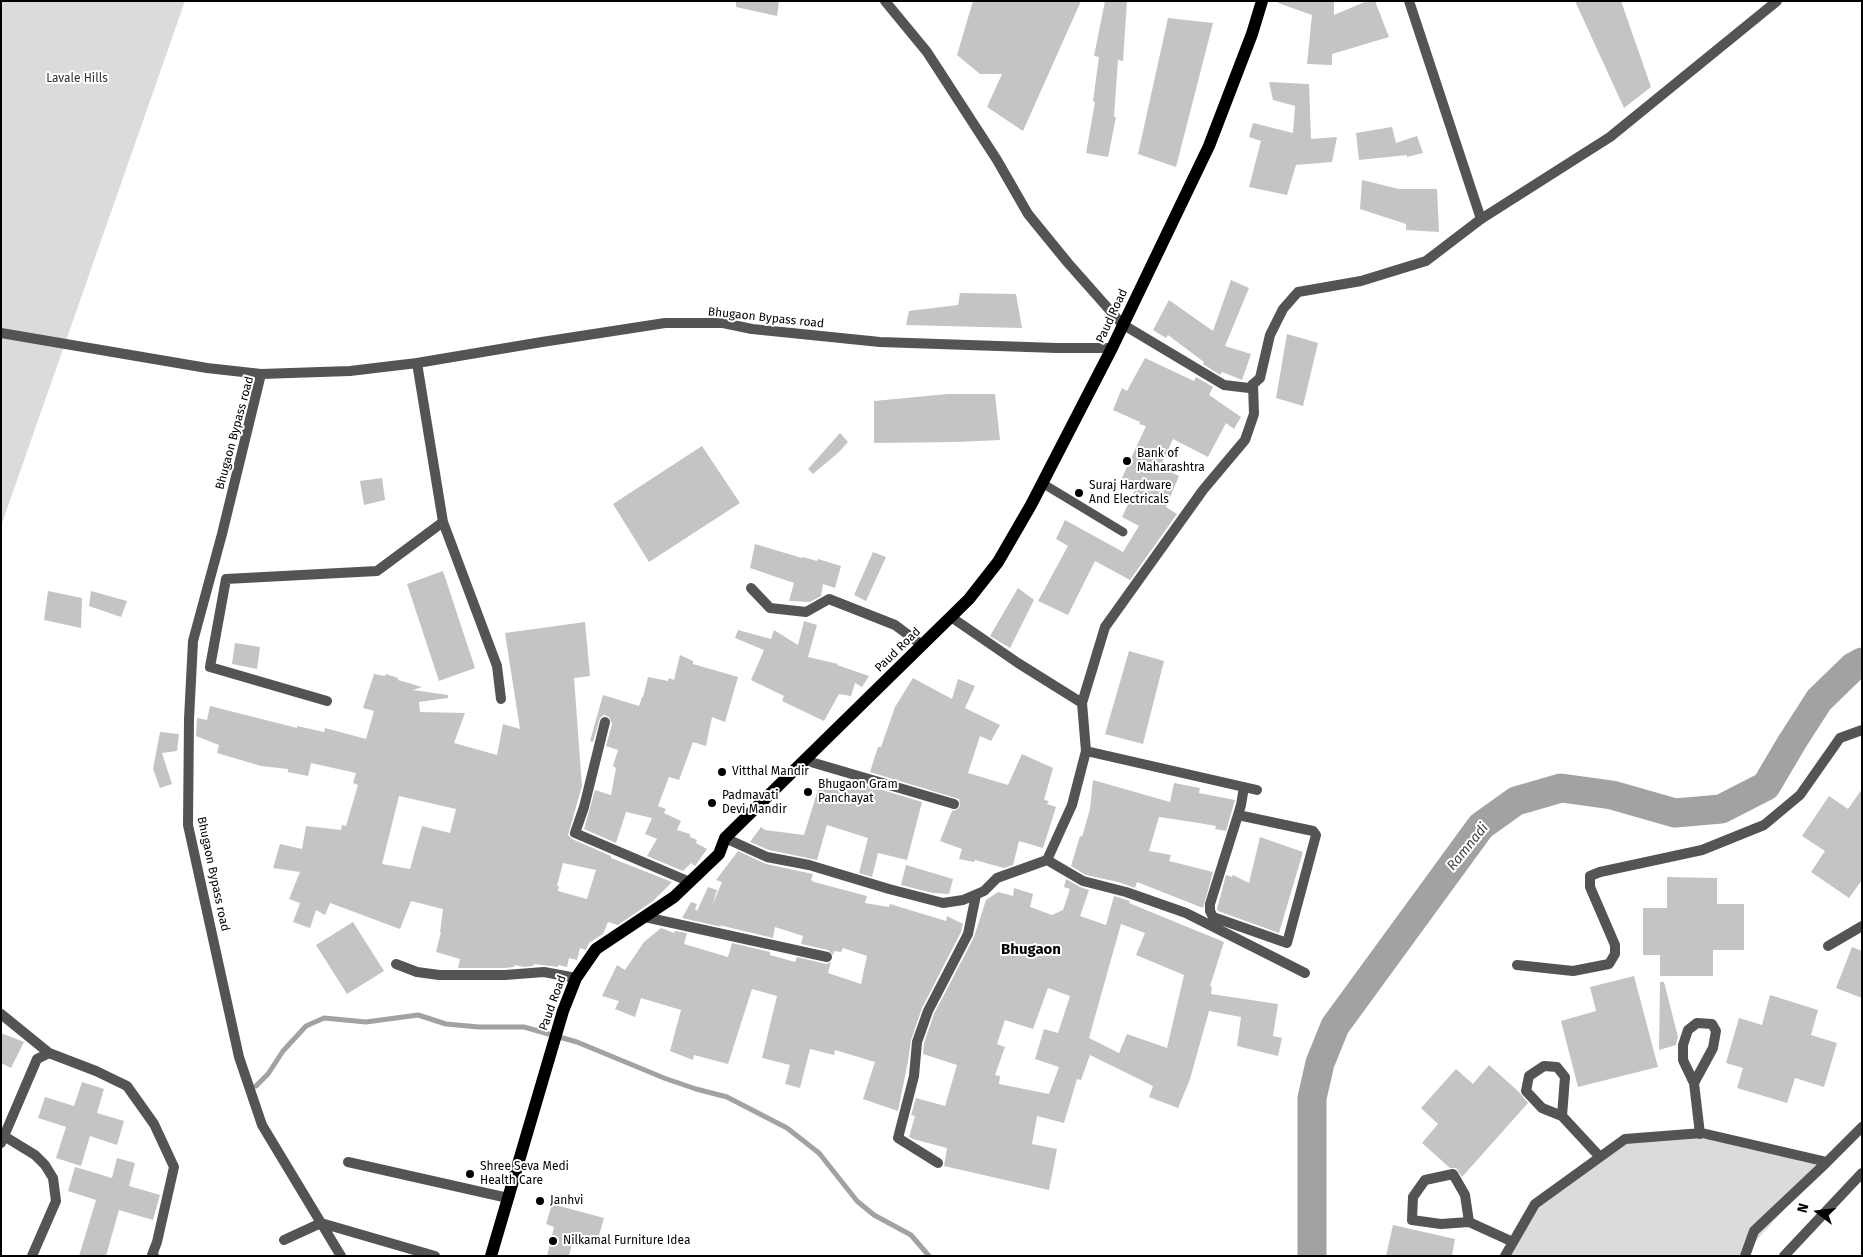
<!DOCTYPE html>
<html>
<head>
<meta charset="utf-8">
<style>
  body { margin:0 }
  #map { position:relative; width:1863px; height:1257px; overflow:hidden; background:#fff; font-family:"Fira Sans",sans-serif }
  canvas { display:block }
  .frame { position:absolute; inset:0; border:2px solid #000; pointer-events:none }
  .north { position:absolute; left:1793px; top:1187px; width:50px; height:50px; -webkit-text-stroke:4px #fff; paint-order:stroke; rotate:285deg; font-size:14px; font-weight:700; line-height:20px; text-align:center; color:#000 }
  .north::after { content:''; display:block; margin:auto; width:18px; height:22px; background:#000; clip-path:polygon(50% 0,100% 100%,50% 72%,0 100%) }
</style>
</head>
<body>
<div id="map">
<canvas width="1863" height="1257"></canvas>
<div class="frame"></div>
<div class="north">N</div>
</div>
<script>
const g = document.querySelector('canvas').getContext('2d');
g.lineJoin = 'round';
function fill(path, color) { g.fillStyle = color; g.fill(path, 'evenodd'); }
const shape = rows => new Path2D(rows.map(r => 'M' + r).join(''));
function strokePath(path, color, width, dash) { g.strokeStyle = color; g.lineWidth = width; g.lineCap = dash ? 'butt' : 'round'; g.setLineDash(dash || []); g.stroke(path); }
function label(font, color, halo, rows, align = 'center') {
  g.font = font + ' "Fira Sans",sans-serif'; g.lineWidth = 4; g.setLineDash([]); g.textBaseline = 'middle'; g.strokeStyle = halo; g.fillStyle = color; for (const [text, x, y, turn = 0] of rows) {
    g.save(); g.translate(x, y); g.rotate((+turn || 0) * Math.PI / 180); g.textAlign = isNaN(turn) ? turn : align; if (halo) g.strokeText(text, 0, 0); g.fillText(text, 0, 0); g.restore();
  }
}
const green = shape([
  [1,1,185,1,1,526],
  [1702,1133,1827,1162,1742,1256,1505,1256,1535,1204,1625,1139]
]);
const stream = shape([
  [256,1086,268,1074,283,1051,306,1026,324,1018,366,1022,418,1015,446,1024,479,1027,524,1027,577,1042,664,1078,696,1089,727,1097,787,1128,819,1153,857,1201,874,1215,911,1235,929,1256]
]);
const river = shape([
  [1312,1256,1312,1098,1320,1063,1335,1026,1481,826,1516,801,1561,788,1612,795,1675,813,1721,809,1766,786,1792,742,1819,700,1853,667,1862,662]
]);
const building = shape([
  [736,1,779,1,777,16,736,7],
  [973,1,1081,1,1023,131,987,107,1002,74,980,74,957,55],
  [1105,1,1127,1,1123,61,1118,60,1114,117,1116,117,1108,157,1086,153,1095,102,1093,101,1099,57,1094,56],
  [1278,1,1334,1,1334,15,1367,1,1375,1,1389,37,1332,54,1332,65,1307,64,1312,15,1278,3],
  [1575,1,1621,1,1651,87,1624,108],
  [1168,18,1213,23,1176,167,1138,154],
  [1269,82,1309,84,1311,139,1337,137,1332,162,1296,165,1287,195,1249,187,1261,141,1249,137,1253,123,1293,133,1295,106,1273,100],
  [1392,127,1396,143,1417,136,1423,153,1407,157,1407,155,1359,160,1356,133],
  [1362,180,1399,189,1437,189,1439,232,1406,230,1406,224,1360,209],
  [1231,280,1249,288,1225,346,1251,354,1242,380,1222,372,1220,375,1203,364,1204,362,1168,335,1166,338,1153,330,1169,300,1213,331],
  [960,293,1016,294,1022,328,906,325,909,311,958,305],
  [1287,334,1318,343,1303,406,1276,398],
  [1145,358,1194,381,1196,377,1213,387,1209,395,1241,417,1234,429,1226,423,1208,457,1173,439,1160,467,1179,476,1166,507,1177,514,1130,580,1095,561,1068,615,1038,601,1068,546,1056,539,1065,520,1123,552,1139,526,1122,517,1136,488,1120,482,1146,426,1139,424,1140,422,1113,410,1122,388,1127,391],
  [948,394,995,394,1000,440,956,442,874,443,874,401],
  [840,433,848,442,839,452,813,474,808,469],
  [702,446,740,503,649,562,613,504],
  [382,478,385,500,364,505,360,481],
  [755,544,802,558,803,557,817,561,818,559,841,566,835,588,823,584,821,596,810,602,789,601,794,583,750,568],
  [873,552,886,557,866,601,854,595],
  [443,571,475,668,439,681,407,584],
  [1018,588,1034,600,1010,648,990,636],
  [48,591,82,598,81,628,44,620],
  [91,591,127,601,121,617,89,606],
  [804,621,817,625,808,657,838,664,837,665,869,676,862,687,855,683,851,696,839,694,824,721,782,701,784,696,751,680,764,650,735,638,738,630,771,639,774,630,798,645],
  [585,622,590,676,574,678,582,786,568,835,572,839,611,856,611,858,672,882,653,901,618,925,608,922,603,934,589,943,586,950,580,948,577,960,569,958,567,967,558,965,558,967,534,964,533,966,524,967,515,965,514,967,505,968,458,968,460,959,436,952,441,932,440,932,443,909,411,901,400,929,330,903,325,915,316,910,310,928,293,922,300,903,289,899,300,872,273,868,280,844,302,849,306,826,341,830,342,825,346,826,358,785,353,783,356,773,311,763,308,776,288,772,288,769,261,766,217,753,219,745,196,736,197,718,207,720,210,706,297,728,297,726,324,732,325,728,366,739,374,711,363,708,374,674,385,676,386,674,398,678,398,680,422,687,413,690,448,695,448,698,419,702,420,712,465,713,454,743,497,755,503,724,520,729,505,633],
  [399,796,456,809,450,833,422,826,410,869,382,864],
  [563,863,596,870,587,899,558,891,559,886,557,886],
  [235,643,260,647,257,669,232,664],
  [1129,651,1164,661,1143,744,1105,734],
  [680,655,693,661,693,664,738,677,725,722,712,717,706,746,693,742,679,780,669,777,658,806,666,809,664,813,681,821,677,830,690,834,690,837,697,840,696,843,707,849,695,866,691,863,683,871,647,856,657,839,645,834,652,818,626,812,616,843,584,829,595,790,611,795,616,768,613,766,618,750,606,746,612,724,609,717,604,715,600,718,593,742,590,741,603,695,639,706,642,697,643,697,648,677,668,681,669,678,674,680],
  [913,678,952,699,958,679,975,686,965,708,1000,725,991,741,980,736,968,773,1008,785,1022,754,1053,768,1044,800,1049,801,1047,804,1056,807,1043,848,1019,841,1013,865,1004,868,975,860,974,862,959,859,962,849,940,841,952,811,956,810,960,806,959,799,870,772,878,747,881,747,895,707],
  [160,732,179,734,177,751,162,753,172,784,160,788,153,769],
  [821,780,847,788,847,785,864,790,866,785,922,802,907,860,878,853,872,877,859,873,868,838,827,825,817,860,769,850,750,842,761,827,765,830,804,835],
  [1093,780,1170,802,1174,783,1200,788,1199,793,1235,800,1226,831,1215,829,1216,826,1199,823,1159,817,1149,851,1171,855,1169,861,1213,872,1203,908,1137,882,1135,888,1118,882,1086,875,1071,866,1080,836,1082,837,1090,809],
  [1862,789,1862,880,1849,898,1811,872,1825,851,1802,836,1829,796,1848,809],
  [1260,837,1303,852,1279,933,1218,911,1217,909,1226,875,1232,877,1233,875,1249,883],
  [738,851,766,864,813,874,811,880,814,882,867,896,865,903,889,907,890,904,946,921,947,916,963,924,961,932,922,1008,911,1040,908,1061,898,1111,863,1099,875,1062,835,1050,834,1055,810,1049,800,1088,785,1084,790,1065,762,1058,777,996,752,989,728,1064,694,1055,693,1060,670,1051,681,1010,641,998,635,1017,615,1009,619,1001,602,996,617,965,625,970,644,942,661,928,674,933,675,931,687,933,684,944,728,957,732,943,770,952,770,955,795,962,797,957,826,964,831,962,828,973,861,984,867,956,843,948,841,952,834,951,833,955,828,950,801,944,803,936,775,927,773,938,719,925,722,927,682,918,691,902,697,904,695,909,697,911,708,887,717,890,712,906,722,882,716,880],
  [906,865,953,879,949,894,933,893,901,885],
  [1667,877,1717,878,1717,904,1744,904,1744,950,1713,950,1713,976,1660,976,1660,955,1643,955,1643,908,1667,908],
  [1066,879,1080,887,1089,890,1080,916,1106,925,1114,896,1130,901,1129,903,1224,942,1210,986,1212,987,1211,994,1278,1004,1273,1036,1282,1038,1278,1056,1237,1046,1241,1017,1209,1011,1190,1079,1178,1108,1149,1097,1153,1086,1090,1055,1081,1080,1077,1079,1064,1123,1037,1116,1032,1144,1057,1149,1049,1190,944,1166,947,1148,913,1139,909,1137,915,1116,911,1115,916,1098,945,1106,957,1065,923,1054,924,1043,934,1014,974,937,986,900,998,892,1013,896,1014,888,1033,894,1030,907,1052,915,1063,910,1070,889,1064,887],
  [1121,924,1145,933,1136,955,1184,975,1167,1048,1127,1034,1119,1053,1089,1038],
  [1048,988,1070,996,1058,1033,1044,1029,1035,1059,1059,1067,1049,1094,999,1084,1000,1076,995,1075,1005,1047,997,1044,1005,1020,1033,1029],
  [353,922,384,971,347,994,316,945],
  [1852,947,1862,951,1862,998,1836,988],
  [1634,976,1658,1067,1578,1087,1561,1021,1596,1011,1590,987],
  [1660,982,1664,982,1678,1037,1676,1045,1659,1050],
  [1770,995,1818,1010,1811,1035,1837,1043,1824,1087,1795,1078,1787,1103,1737,1088,1743,1068,1726,1063,1739,1018,1762,1025],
  [1,1033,24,1042,11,1068,1,1063],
  [1489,1065,1519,1092,1528,1103,1462,1177,1456,1168,1450,1168,1422,1143,1438,1124,1421,1108,1456,1069,1473,1084],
  [82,1082,104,1089,97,1113,124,1121,117,1145,90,1136,81,1166,56,1158,66,1127,38,1118,45,1097,74,1106],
  [117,1158,135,1163,129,1186,160,1195,153,1220,119,1210,106,1256,79,1256,96,1200,68,1191,75,1167,112,1178],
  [552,1204,604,1218,597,1242,574,1236,569,1256,547,1256,554,1227,546,1224],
  [1393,1225,1455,1239,1452,1256,1386,1256]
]);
const service = shape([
  [1042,483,1123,532]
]);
const minor = shape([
  [885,1,927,52,997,160,1028,214,1068,263,1122,324],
  [1409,1,1481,219],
  [1,333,207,368,261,374,350,371,417,363,542,342,665,323,723,323,752,329,880,342,1057,348,1112,348],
  [417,363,443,522,497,666,501,699],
  [261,374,222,534,193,641,189,719,188,825,239,1057,262,1125,341,1256],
  [751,588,770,608,806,612,829,599,895,625,922,645],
  [951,617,1018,663,1082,703,1105,627,1203,490,1245,440,1254,414,1253,384],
  [327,701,210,667,226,579,377,571,443,522],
  [605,722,584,807,575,833,690,882],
  [1086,751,1257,790],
  [804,760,954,804],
  [1238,815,1313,831,1316,835,1287,943,1213,917,1210,911,1210,904,1238,815,1241,805,1244,787],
  [725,838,767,857,809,865,889,889,943,903,963,900,984,891,997,878,1047,860,1072,805,1086,751,1082,703],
  [1047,860,1083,881,1126,892,1186,913,1305,973],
  [645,917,827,957],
  [1828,946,1862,926],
  [396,964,417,972,439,975,505,975,544,972,576,978],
  [1517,965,1573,971,1609,964,1615,954,1615,945,1590,887,1590,876,1600,872,1702,850,1764,825,1800,795,1840,738,1862,730],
  [1,1014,49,1053],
  [1694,1083,1713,1048,1716,1031,1712,1024,1697,1023,1688,1030,1683,1045,1683,1060,1694,1083,1700,1134],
  [1562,1116,1565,1077,1557,1067,1544,1066,1529,1076,1526,1091,1542,1108,1562,1116,1600,1157],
  [4,1136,35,1155,45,1165,53,1178,56,1201,32,1256],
  [1,1143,37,1059,49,1053,96,1071,127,1086,154,1124,174,1167,157,1242,152,1255,154,1256],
  [348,1162,508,1198],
  [938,1163,898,1138,914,1076,917,1042,928,1011,968,934,976,895],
  [1469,1222,1465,1195,1453,1174,1425,1180,1413,1197,1412,1220,1441,1224,1469,1222,1513,1242],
  [284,1240,321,1223,435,1256],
  [1505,1256,1535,1204,1625,1139,1702,1133,1827,1162],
  [1745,1256,1754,1231,1827,1162,1862,1127],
  [1784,1256,1862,1173]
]);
const tertiary = shape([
  [1122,324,1224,385,1249,388,1260,378,1270,335,1283,309,1298,292,1361,281,1426,261,1481,219,1610,137,1777,1]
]);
const primary = shape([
  [491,1256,563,1011,576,978,596,949,674,897,719,854,725,838,969,599,998,562,1031,505,1112,348,1209,146,1252,34,1262,1]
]);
const markers = [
  [1127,461,5,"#000"],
  [1079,493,5,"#000"],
  [722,772,5,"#000"],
  [808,792,5,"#000"],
  [712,803,5,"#000"],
  [470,1174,5,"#000"],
  [540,1201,5,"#000"],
  [553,1241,5,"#000"]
];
const parkNames = [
  ["Lavale Hills",77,79]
];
const streetNames = [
  ["Paud Road",1112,316,-65],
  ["Bhugaon Bypass road",766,318,6],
  ["Bhugaon Bypass road",235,433,-75],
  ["Paud Road",898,650,-44],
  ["Bhugaon Bypass road",213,874,78],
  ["Paud Road",553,1003,-70]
];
const poiNames = [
  ["Bank of",1137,454],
  ["Maharashtra",1137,468],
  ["Suraj Hardware",1089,486],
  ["And Electricals",1089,500],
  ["Vitthal Mandir",732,772],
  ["Bhugaon Gram",818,785],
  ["Panchayat",818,799],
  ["Padmavati",722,796],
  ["Devi Mandir",722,810],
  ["Shree Seva Medi",480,1167],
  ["Health Care",480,1181],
  ["Janhvi",550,1201],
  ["Nilkamal Furniture Idea",563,1241]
];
const waterNames = [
  ["Ramnadi",1468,847,-51]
];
const quarterNames = [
  ["Bhugaon",1031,950]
];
fill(green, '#dbdbdb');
strokePath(stream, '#a2a2a2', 5);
strokePath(river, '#a2a2a2', 29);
fill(building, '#c4c4c4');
strokePath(service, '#545454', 9);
strokePath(minor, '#545454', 10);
strokePath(tertiary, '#545454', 10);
strokePath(primary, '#000', 12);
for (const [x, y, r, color] of markers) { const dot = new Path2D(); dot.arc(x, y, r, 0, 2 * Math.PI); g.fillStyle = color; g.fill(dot); strokePath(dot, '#fff', 2); }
label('12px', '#323232', '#fff', parkNames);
label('12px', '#000', '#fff', streetNames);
label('12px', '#000', '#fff', poiNames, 'left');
label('italic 14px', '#434343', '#fff', waterNames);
label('bold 15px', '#000', '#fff', quarterNames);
</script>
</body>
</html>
